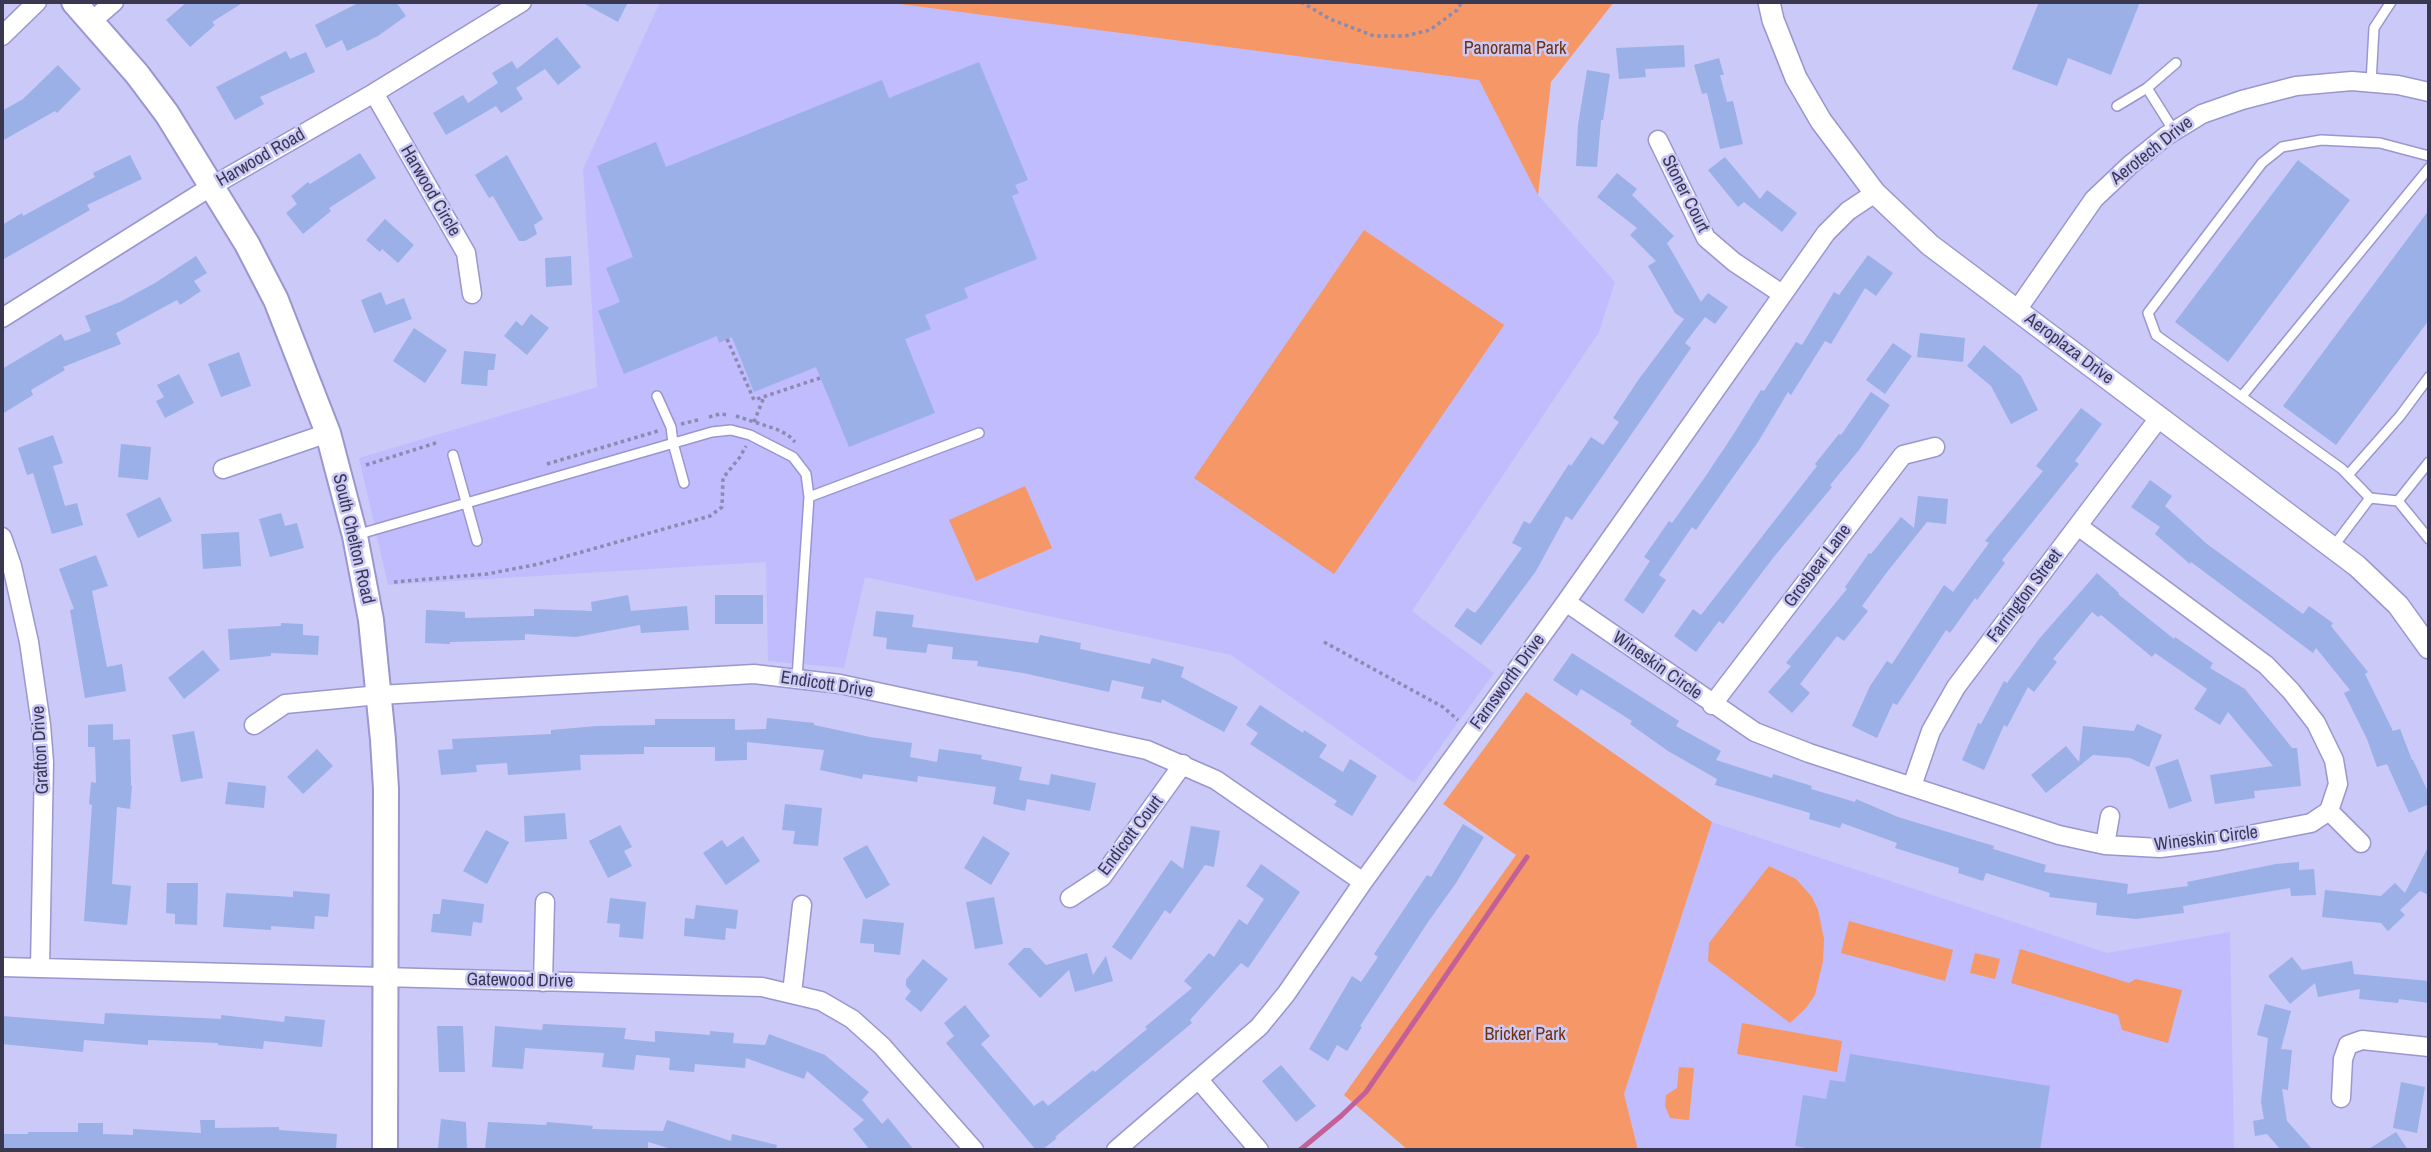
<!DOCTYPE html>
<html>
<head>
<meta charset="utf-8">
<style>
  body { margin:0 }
  #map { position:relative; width:2431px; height:1152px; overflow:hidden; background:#cbc9f8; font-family:"Archivo Narrow",sans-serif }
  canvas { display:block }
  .frame { position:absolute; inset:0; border:4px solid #3a3850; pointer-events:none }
</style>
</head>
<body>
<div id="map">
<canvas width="2431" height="1152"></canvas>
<div class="frame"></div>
</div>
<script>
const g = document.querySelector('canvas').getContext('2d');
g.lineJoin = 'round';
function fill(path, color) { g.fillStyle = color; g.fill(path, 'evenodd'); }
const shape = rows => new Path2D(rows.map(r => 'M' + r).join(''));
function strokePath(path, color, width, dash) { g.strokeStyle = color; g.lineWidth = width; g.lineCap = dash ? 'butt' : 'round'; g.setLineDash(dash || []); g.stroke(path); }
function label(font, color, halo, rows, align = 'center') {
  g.font = font + ' "Archivo Narrow",sans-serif'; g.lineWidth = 5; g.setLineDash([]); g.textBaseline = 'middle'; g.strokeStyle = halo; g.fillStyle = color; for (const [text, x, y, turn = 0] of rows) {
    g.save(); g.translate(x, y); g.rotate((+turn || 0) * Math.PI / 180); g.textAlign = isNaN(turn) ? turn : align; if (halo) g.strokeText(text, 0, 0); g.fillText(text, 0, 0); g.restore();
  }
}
const built = shape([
  [660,2,884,2,1479,80,1538,195,1615,282,1599,332,1412,611,1494,673,1414,783,1231,655,865,577,844,668,768,661,766,562,388,585,359,458,597,387,583,169],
  [1712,822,2107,953,2230,932,2234,1150,1638,1150,1624,1094]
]);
const green = shape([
  [884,2,1614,2,1551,82,1538,195,1479,80],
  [1364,230,1504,325,1334,574,1194,478],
  [1025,486,1052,548,976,581,949,520],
  [1526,692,1712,822,1624,1094,1638,1150,1408,1150,1344,1095,1516,855,1443,804],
  [1769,866,1796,879,1812,897,1818,910,1824,939,1823,961,1815,995,1806,1008,1790,1023,1708,961,1709,943],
  [1849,921,1953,950,1945,981,1841,953],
  [2020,949,2129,983,2136,979,2182,990,2168,1043,2122,1030,2118,1015,2011,983],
  [1975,953,2000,959,1995,979,1970,973],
  [1742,1023,1842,1041,1837,1072,1737,1054],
  [1679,1067,1694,1068,1689,1120,1670,1118,1665,1106,1666,1095,1677,1088]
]);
const stream = shape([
  [1300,1150,1341,1116,1366,1092,1527,857]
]);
const building = shape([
  [187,2,244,2,212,22,215,25,190,47,166,20],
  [360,2,396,2,406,16,378,36,347,51,342,40,326,48,315,25],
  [581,2,628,2,618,22],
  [2039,2,2140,2,2111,75,2068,58,2057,86,2012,69],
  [557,37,581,67,558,85,545,69,516,88,523,99,501,113,496,106,446,135,433,113,463,95,468,103,498,83,492,73,512,61,517,69],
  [1684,45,1685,67,1645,69,1646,77,1619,79,1616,48],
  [286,51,290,59,306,52,315,72,260,97,264,104,235,120,216,87],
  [1719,58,1724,75,1720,75,1727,102,1733,101,1743,144,1720,149,1707,93,1702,94,1694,65],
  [979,62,1028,180,1015,185,1019,193,1012,196,1037,259,964,288,968,298,925,315,931,329,905,339,935,413,849,447,816,367,754,392,732,337,719,343,717,336,624,374,598,311,620,302,606,268,633,257,597,166,656,142,666,167,882,80,889,98],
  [58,65,81,89,57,113,55,111,2,141,2,111,23,99],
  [1587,70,1610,74,1603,120,1601,120,1597,167,1576,166,1578,125],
  [360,153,376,178,329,208,331,211,303,234,286,213,297,204,291,196,308,182,310,184],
  [130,155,142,179,87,205,90,210,2,260,2,225,22,213,23,216,95,177,93,173],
  [507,155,543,219,534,225,537,234,525,241,519,241,493,196,489,198,475,175],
  [1725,157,1760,199,1767,190,1797,213,1782,232,1744,202,1738,207,1708,170],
  [2298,160,2350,200,2228,362,2175,322],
  [1617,173,1637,189,1632,195,1674,236,1667,243,1701,302,1708,293,1728,307,1715,324,1705,317,1685,343,1691,348,1572,520,1566,516,1536,571,1481,645,1454,626,1467,608,1475,613,1480,607,1522,548,1512,543,1524,521,1530,524,1569,464,1571,466,1591,437,1603,445,1619,422,1613,418,1639,379,1684,319,1675,313,1648,266,1656,261,1630,235,1637,228,1597,197],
  [2429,210,2429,320,2336,445,2283,406],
  [385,219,414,245,398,263,382,249,380,252,366,240],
  [1868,255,1893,273,1876,296,1865,288,1831,344,1825,341,1791,395,1788,392,1758,442,1726,487,1696,530,1692,527,1659,575,1666,580,1643,614,1624,600,1650,561,1644,557,1669,521,1672,523,1703,480,1733,435,1761,390,1764,391,1796,342,1802,345,1834,292,1839,295],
  [196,256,207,273,194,281,201,291,180,305,177,300,116,333,121,344,63,367,65,370,31,390,33,395,2,414,2,369,61,334,65,341,91,331,85,316,120,302,155,283],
  [571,256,572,285,546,287,545,258],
  [381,292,386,305,404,298,412,319,374,333,361,300],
  [531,314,549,328,527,355,504,336,516,321,522,326],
  [414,328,447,350,425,383,393,361],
  [1920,333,1965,338,1963,362,1917,357],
  [1893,343,1912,356,1885,394,1866,380],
  [1984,345,2021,376,2038,410,2011,424,1991,386,1967,366],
  [464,351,496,354,494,370,488,370,487,386,461,384],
  [239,352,251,386,221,397,208,364],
  [179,374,194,403,165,418,156,401,164,397,157,385],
  [1871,392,1890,405,1859,450,1830,485,1832,487,1773,558,1723,624,1719,621,1696,652,1674,636,1693,609,1701,615,1817,466,1815,464,1839,434,1841,435],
  [2081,408,2102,424,2075,461,2079,464,2002,560,2005,563,1977,600,1975,598,1950,633,1946,630,1897,705,1893,703,1877,738,1852,726,1870,686,1887,661,1892,664,1944,585,1953,592,1989,543,1985,541,2043,471,2036,466],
  [53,435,63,463,53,466,65,506,77,503,83,525,52,534,33,473,27,475,18,448],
  [121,444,151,447,148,480,118,477],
  [2150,480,2172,496,2165,506,2207,544,2303,614,2309,606,2333,623,2331,626,2368,672,2365,674,2393,731,2400,729,2412,760,2413,760,2429,794,2429,804,2409,813,2387,764,2377,767,2367,739,2344,693,2350,690,2316,648,2313,653,2191,562,2190,564,2155,534,2160,527,2131,507],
  [1918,496,1948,499,1946,524,1927,522,1887,572,1862,606,1868,611,1844,641,1837,636,1800,684,1810,693,1792,713,1768,692,1791,666,1786,663,1847,589,1845,587,1869,553,1871,554,1901,517,1914,528],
  [160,497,172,521,138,538,126,514],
  [281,513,285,526,297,523,304,548,270,557,259,519],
  [239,532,241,566,203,569,201,534],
  [96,555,108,586,92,591,107,667,122,664,126,691,85,698,70,610,74,609,59,569],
  [2097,573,2119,593,2118,594,2174,639,2175,637,2213,663,2210,668,2245,689,2292,748,2297,748,2301,786,2254,791,2255,798,2215,804,2210,775,2273,766,2228,712,2220,725,2194,709,2207,689,2155,653,2152,657,2101,615,2098,617,2092,612,2053,659,2057,662,2034,692,2028,687,2007,727,2004,725,1984,770,1962,760,1978,723,1981,724,2004,681,2007,683,2039,639],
  [628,595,631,611,687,606,689,630,641,633,640,625,576,637,525,634,525,640,450,642,450,644,425,643,426,610,465,612,465,618,534,616,534,609,592,611,591,602],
  [715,595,763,595,763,624,715,624],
  [876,611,914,615,912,627,1038,643,1040,635,1081,643,1080,649,1150,664,1152,658,1184,667,1181,677,1238,707,1224,732,1162,699,1161,703,1141,698,1144,687,1112,680,1109,692,1023,673,977,666,978,661,952,659,953,647,928,644,926,653,886,649,887,638,873,636],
  [281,623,303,624,303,635,319,636,318,655,271,653,271,656,230,660,228,629,281,626],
  [203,650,220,670,184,699,168,678],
  [1572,653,1679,721,1676,726,1721,751,1716,760,1772,778,1773,774,1812,786,1811,789,1855,802,1856,799,1898,817,1994,846,1993,849,2046,865,2044,872,2128,884,2127,894,2188,886,2187,882,2276,864,2299,862,2299,870,2314,869,2316,895,2291,896,2290,888,2183,906,2184,913,2136,919,2096,915,2097,903,2049,897,2050,893,1986,873,1983,881,1958,873,1959,868,1895,848,1897,843,1842,823,1840,828,1809,819,1810,813,1715,785,1717,779,1668,751,1630,724,1632,721,1581,689,1577,696,1553,680],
  [1260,705,1303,733,1304,730,1327,745,1319,757,1343,772,1350,759,1377,776,1352,816,1334,805,1337,801,1250,744,1258,733,1246,725],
  [767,718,814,723,814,725,870,737,912,743,910,757,937,762,939,749,982,755,981,759,1022,767,1019,780,1049,785,1051,774,1096,783,1090,811,1027,799,1025,811,993,804,996,787,918,776,917,782,863,774,862,779,820,770,824,750,747,742,747,760,715,761,715,747,644,747,644,754,580,755,581,770,508,775,507,763,476,765,477,772,441,775,438,750,453,749,452,739,551,734,551,730,597,726,655,725,655,719,735,719,735,730,766,729],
  [113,724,113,740,130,739,131,786,132,786,130,809,117,807,112,884,131,886,127,925,84,921,92,805,89,804,91,782,96,783,95,747,88,747,88,725],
  [2137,724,2162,735,2149,767,2130,758,2093,755,2046,793,2031,775,2066,746,2079,762,2083,726,2134,731],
  [194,731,203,778,181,782,172,735],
  [317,749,333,766,303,794,287,777],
  [2178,759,2192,801,2169,809,2155,767],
  [228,782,266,786,264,808,225,804],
  [785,804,822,808,818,846,793,844,795,831,782,830],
  [565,813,567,839,525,842,524,816],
  [1463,824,1484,837,1456,883,1428,922,1360,1026,1362,1027,1347,1051,1337,1045,1328,1061,1309,1049,1352,976,1361,982,1378,957,1374,954,1427,875,1431,877],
  [620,825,632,847,624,851,632,866,608,878,589,841],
  [1191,826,1220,831,1214,867,1205,865,1170,914,1165,910,1131,960,1112,947,1171,860,1183,869],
  [486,830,509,842,487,884,463,871],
  [743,836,760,861,726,885,703,853,722,840,727,847],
  [983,836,1010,853,991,885,964,868],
  [867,845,890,885,866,899,843,858],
  [2429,845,2429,895,2420,891,2400,910,2405,915,2388,931,2381,923,2322,917,2325,890,2381,896,2395,883,2405,893],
  [1261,864,1300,892,1248,968,1241,963,1190,1020,1192,1023,1055,1137,1057,1138,1042,1150,1036,1150,946,1043,954,1036,944,1023,965,1005,990,1036,981,1044,1034,1106,1043,1100,1048,1106,1093,1070,1095,1072,1147,1029,1145,1027,1192,988,1184,981,1209,953,1214,957,1239,919,1247,925,1264,899,1246,886],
  [167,883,198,883,197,925,175,924,175,914,166,913],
  [293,891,330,894,328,917,315,916,314,929,271,926,271,930,223,927,226,893,293,897],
  [994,897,1003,944,975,949,966,902],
  [610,898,646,902,643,939,619,937,620,924,607,923],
  [442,899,484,904,482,923,473,922,471,936,431,932,433,914,440,914],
  [696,905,738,910,736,929,726,928,725,940,684,936,685,918,694,919],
  [863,919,904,923,900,955,874,952,874,944,860,943],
  [1024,948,1030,948,1046,965,1087,953,1093,975,1106,956,1113,981,1075,992,1069,970,1040,998,1008,964],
  [2292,957,2302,970,2352,961,2354,974,2429,981,2429,1003,2399,999,2398,1003,2359,999,2360,989,2318,997,2315,983,2290,1004,2268,976],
  [923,959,948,979,921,1012,905,999,911,991,906,986,906,980],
  [2265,1004,2291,1011,2281,1049,2292,1050,2288,1090,2282,1089,2287,1121,2313,1150,2281,1150,2267,1134,2255,1136,2253,1121,2264,1119,2261,1102,2268,1038,2257,1035],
  [105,1013,221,1019,221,1015,284,1022,285,1016,325,1020,322,1047,264,1041,263,1049,218,1045,218,1043,148,1040,148,1045,84,1040,83,1052,2,1044,2,1016,104,1024],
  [543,1024,626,1028,624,1039,655,1042,655,1031,710,1035,710,1031,734,1033,733,1043,765,1045,769,1034,825,1055,869,1092,862,1100,882,1124,888,1118,914,1150,870,1150,853,1129,864,1120,807,1071,804,1079,746,1058,745,1068,695,1064,694,1072,669,1070,670,1058,636,1055,634,1070,602,1067,604,1053,525,1048,523,1069,492,1067,495,1026,542,1030],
  [437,1026,463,1026,465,1072,439,1072],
  [1850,1054,2050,1086,2040,1150,1820,1150,1795,1146,1803,1095,1826,1099,1830,1080,1845,1082],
  [1281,1065,1316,1106,1296,1122,1262,1081],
  [2401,1082,2425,1087,2417,1133,2393,1128],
  [441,1119,466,1122,467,1150,438,1148],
  [200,1120,215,1120,215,1128,279,1127,279,1130,337,1134,336,1150,2,1150,2,1134,28,1134,28,1132,78,1132,78,1123,103,1123,103,1134,133,1135,133,1129,201,1133],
  [667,1120,731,1141,732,1134,777,1145,776,1150,675,1150,648,1142,648,1150,485,1149,488,1122,546,1125,547,1122,593,1126,592,1129,663,1131],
  [2396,1132,2408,1150,2367,1150]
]);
const path = shape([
  [1301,2,1330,19,1374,36,1405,36,1430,30,1457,10,1462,2],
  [727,339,754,400,820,378],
  [736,416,776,429,788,435,795,442],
  [709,417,720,414,729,415],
  [754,422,764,397],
  [681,424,698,420],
  [547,464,661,430],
  [366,465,439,442],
  [394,582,487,574,539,564,710,516,722,507,723,478,740,457,746,446],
  [1324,642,1443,707,1458,720]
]);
const service = shape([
  [2371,83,2374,28,2391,2],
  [2147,88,2174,131],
  [2117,106,2147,88,2176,63],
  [657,396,671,427,673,443,684,483],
  [2242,396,2429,168],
  [453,455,477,541],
  [2348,475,2400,416,2429,377],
  [809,497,979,433],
  [2370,498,2398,501,2429,539],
  [2398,501,2429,462],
  [356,535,712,432,731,430,750,435,793,457,806,474,809,497,797,678],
  [2333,547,2370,498,2342,469,2156,335,2148,313,2262,163,2282,147,2321,140,2380,143,2429,156]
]);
const minor = shape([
  [92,21,114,2],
  [2,36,37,2],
  [374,93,466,253,472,294],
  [1658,140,1706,238,1734,262,1782,294],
  [2017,310,2094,199,2130,165,2166,136,2202,114,2242,100,2296,86,2352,81,2398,85,2429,92],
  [2,318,212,186,374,93,522,2],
  [223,469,328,433],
  [2,537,12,566,29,642,41,725,44,762,40,968],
  [1566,602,1755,732,1809,753,2059,835,2105,845,2160,848,2218,841,2311,823,2329,811,2338,784,2334,760,2316,723,2291,691,2266,665,2078,526],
  [1712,705,1903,455,1935,447],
  [254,725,285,704,379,695,754,674,840,684,1147,750,1216,780,1363,882],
  [1912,786,1931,731,1956,687,2159,418],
  [2329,811,2361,843],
  [2105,845,2110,816],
  [1070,898,1102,877,1183,764],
  [2,967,762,987,821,1001,852,1019,882,1046,974,1150],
  [543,982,545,902],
  [792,993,802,905],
  [1199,1080,1259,1150],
  [2341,1098,2343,1059,2348,1045,2362,1040,2429,1047],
  [1116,1150,1259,1027,1286,994,1363,882,1566,602,1826,233,1848,211,1875,193]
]);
const tertiary = shape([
  [1769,2,1773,20,1796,78,1821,121,1875,193,1930,245,2357,566,2398,605,2429,648]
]);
const secondary = shape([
  [74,2,137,74,167,114,247,244,276,300,328,433,355,536,371,620,383,740,386,789,385,1150]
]);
const parkNames = [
  ["Panorama Park",1515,49],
  ["Bricker Park",1525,1035]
];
const streetNames = [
  ["Aerotech Drive",2152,151,-38],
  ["Harwood Road",261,158,-30],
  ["Harwood Circle",430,191,60],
  ["Stoner Court",1685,194,63],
  ["Aeroplaza Drive",2069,349,37],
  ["South Chelton Road",353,539,77],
  ["Grosbear Lane",1818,566,-53],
  ["Farrington Street",2025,596,-53],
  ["Wineskin Circle",1657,666,35],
  ["Farnsworth Drive",1508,682,-54],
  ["Endicott Drive",827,685,9],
  ["Grafton Drive",41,750,-93],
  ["Endicott Court",1131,836,-53],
  ["Wineskin Circle",2206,839,-7],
  ["Gatewood Drive",520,981,1]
];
fill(built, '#c0bcfd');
fill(green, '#f59766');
strokePath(stream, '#c26097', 5);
fill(building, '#9ab0e6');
strokePath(service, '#9a96ce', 12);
strokePath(minor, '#9a96ce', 21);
strokePath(tertiary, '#9a96ce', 24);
strokePath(secondary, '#9a96ce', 28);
strokePath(path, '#8c8aaf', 3.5, [3.5, 3.5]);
strokePath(service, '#fff', 9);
strokePath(minor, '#fff', 18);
strokePath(tertiary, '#fff', 21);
strokePath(secondary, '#fff', 24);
label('18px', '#703107', '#cbc9f8', parkNames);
label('18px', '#3a3850', '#cbc9f8', streetNames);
</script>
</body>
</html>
